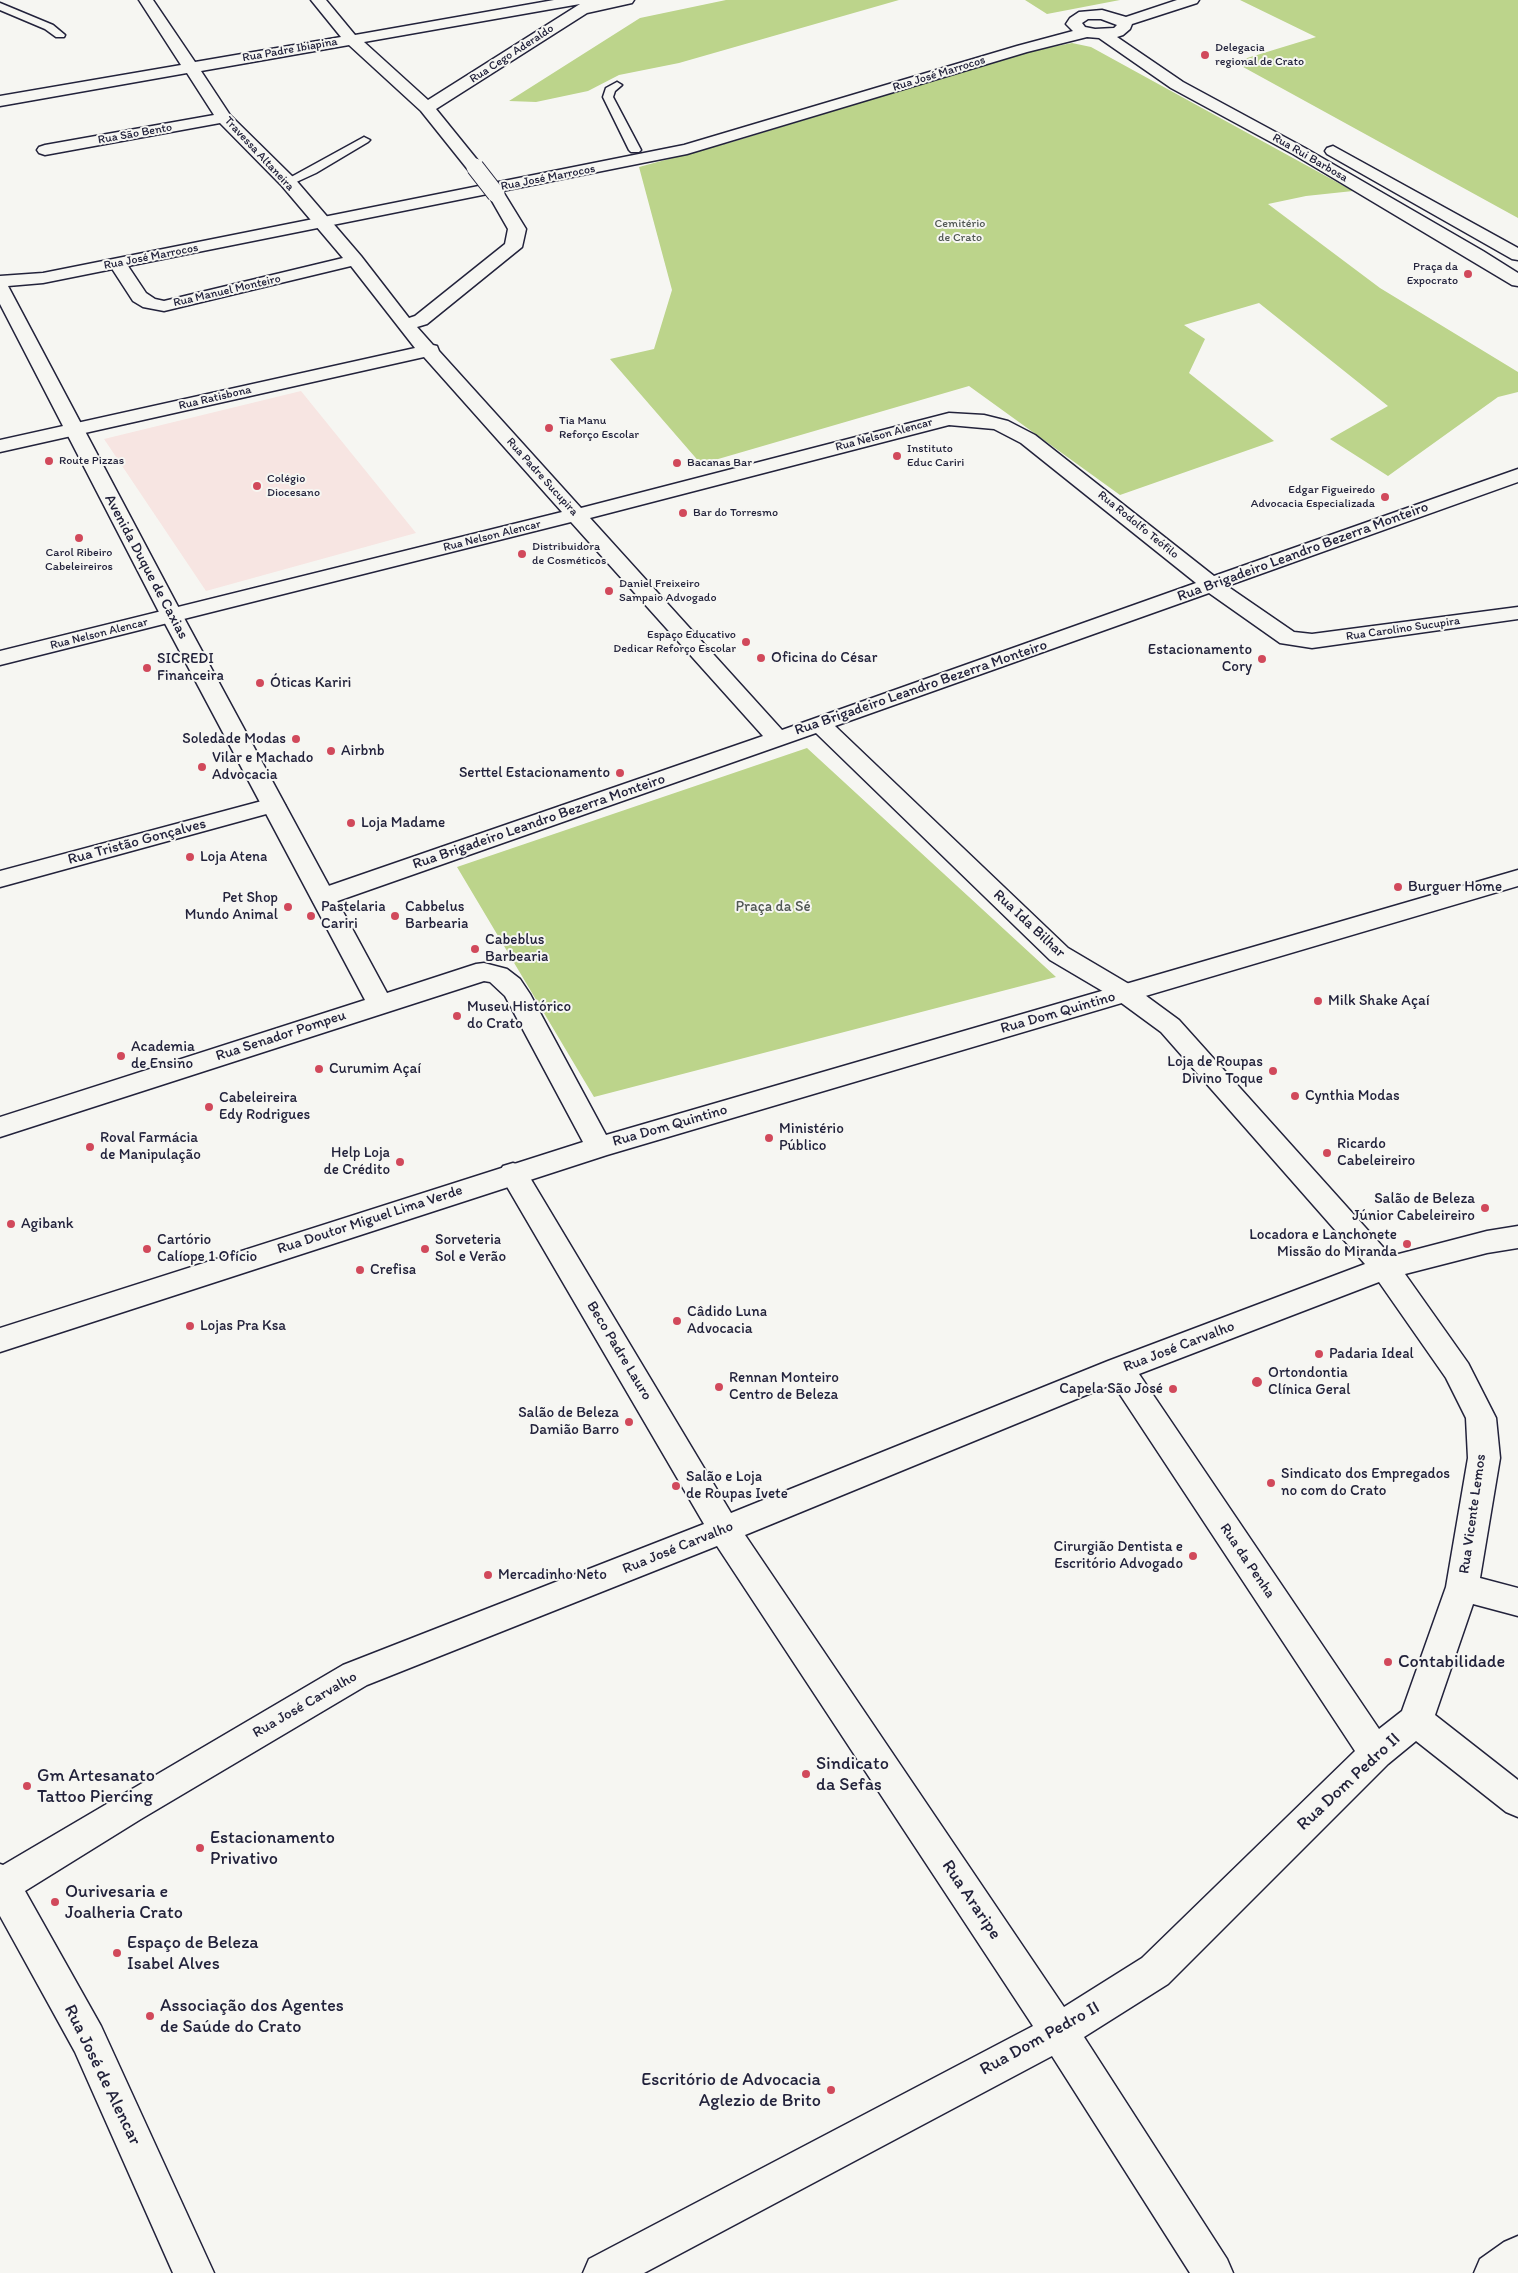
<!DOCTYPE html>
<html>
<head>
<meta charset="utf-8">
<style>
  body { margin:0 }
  canvas { display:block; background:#f6f6f2 }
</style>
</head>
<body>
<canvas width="1518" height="2273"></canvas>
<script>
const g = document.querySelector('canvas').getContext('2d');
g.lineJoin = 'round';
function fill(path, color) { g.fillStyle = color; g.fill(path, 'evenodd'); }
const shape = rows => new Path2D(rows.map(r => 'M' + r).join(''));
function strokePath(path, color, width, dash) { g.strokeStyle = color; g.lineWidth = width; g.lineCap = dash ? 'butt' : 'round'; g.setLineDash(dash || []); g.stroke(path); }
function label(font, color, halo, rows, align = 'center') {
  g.font = font + ' Itim,sans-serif'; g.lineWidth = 4; g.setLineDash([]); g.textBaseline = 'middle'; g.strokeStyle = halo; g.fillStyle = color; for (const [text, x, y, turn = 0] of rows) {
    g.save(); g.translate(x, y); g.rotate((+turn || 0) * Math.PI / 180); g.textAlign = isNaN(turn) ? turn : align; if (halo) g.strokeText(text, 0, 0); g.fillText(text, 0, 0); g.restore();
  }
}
const built = shape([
  [301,391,416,533,206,591,104,439]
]);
const green = shape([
  [726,0,899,0,679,63,619,75,588,91,536,102,509,101,640,18],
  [1025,0,1120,0,1047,14],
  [1240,0,1518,0,1518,218,1234,62,1316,37],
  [1072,43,1091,47,1353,191,1306,196,1268,204,1380,288,1518,372,1518,392,1498,397,1388,476,1330,439,1388,406,1259,303,1184,325,1205,339,1189,373,1274,441,1120,495,969,386,701,464,610,359,654,349,672,290,639,167,732,142,1027,52],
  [807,748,1056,977,594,1097,457,867]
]);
const lane = shape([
  [0,3,53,25,65,35,64,37,56,37,45,29,0,10,0,3],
  [617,82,622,85,615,91,613,97,641,150,639,152,631,152,629,150,603,97,606,88,617,82],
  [364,137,370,140,368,142,316,173,292,184,284,184,282,182,364,137]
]);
const street = shape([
  [139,0,153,0,195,62,341,37,311,0,326,0,355,35,554,0,634,0,632,3,587,13,436,109,483,167,481,171,475,172,469,171,421,111,349,45,201,71,230,115,294,178,361,256,409,318,415,316,505,244,508,229,488,194,490,190,502,190,526,229,522,247,427,324,417,327,433,345,437,346,439,351,581,508,949,413,984,415,1008,421,1035,435,1214,576,1518,469,1518,482,1227,586,1294,632,1312,634,1518,607,1518,619,1312,648,1280,643,1209,593,835,726,1068,948,1134,987,1179,1020,1391,1256,1487,1231,1518,1226,1518,1248,1487,1253,1405,1274,1468,1363,1496,1418,1500,1458,1480,1578,1518,1588,1518,1616,1473,1604,1435,1715,1518,1780,1518,1817,1506,1812,1416,1741,1388,1764,1168,1984,1084,2037,1227,2259,1233,2273,1190,2273,1052,2056,644,2273,583,2273,589,2259,1033,2026,717,1546,367,1685,141,1819,25,1891,101,2026,214,2273,173,2273,75,2052,0,1916,0,1864,3,1865,343,1665,704,1524,499,1173,503,1166,513,1163,523,1166,731,1513,1108,1361,1365,1264,1161,1032,1116,999,1050,960,816,733,332,903,323,905,314,903,311,897,314,891,763,736,571,522,0,665,0,651,562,512,424,357,0,452,0,440,415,348,351,266,164,311,143,307,133,301,109,264,112,260,124,260,146,293,155,299,164,301,343,258,282,186,220,123,45,155,39,153,37,150,39,147,45,145,214,115,187,73,0,106,0,96,181,65,139,0],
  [580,4,428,100,364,42,580,4],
  [949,425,994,429,1021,443,1196,583,782,730,590,518,949,425],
  [1379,1282,1446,1378,1466,1418,1468,1458,1446,1587,1402,1711,1379,1729,1139,1374,1379,1282],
  [1113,1384,1355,1751,1142,1958,1064,2007,745,1535,1113,1384],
  [273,798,281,800,285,805,281,810,0,887,0,871,273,798],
  [1518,2236,1518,2273,1474,2273,1480,2259,1504,2242,1518,2236]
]);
const secondary = shape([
  [1177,0,1199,0,1197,3,1132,24,1130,29,1123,35,1117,37,1183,82,1305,148,1483,251,1518,273,1518,286,1512,285,1293,154,1171,88,1099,38,1087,37,1027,52,687,154,43,283,8,286,183,616,387,993,476,964,484,963,507,969,520,979,530,994,606,1135,1518,870,1518,886,607,1155,0,1352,0,1328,583,1142,505,996,490,982,484,981,0,1137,0,1117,365,1000,161,616,0,304,0,276,43,273,684,145,1017,46,1073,31,1066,24,1070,18,1079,12,1102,10,1126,17,1177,0],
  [1088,19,1101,19,1117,25,1114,28,1095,29,1085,27,1082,23,1088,19],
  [1333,146,1518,248,1518,260,1512,259,1327,154,1325,151,1327,148,1333,146]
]);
const streetBridge = shape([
  [475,167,496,194]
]);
const markers = [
  [1205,55,5,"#d1495b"],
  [1468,274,5,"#d1495b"],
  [549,428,5,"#d1495b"],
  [897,456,5,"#d1495b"],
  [49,461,5,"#d1495b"],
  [677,463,5,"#d1495b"],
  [257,486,5,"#d1495b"],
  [1385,497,5,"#d1495b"],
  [683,513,5,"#d1495b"],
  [79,538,5,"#d1495b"],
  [522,554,5,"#d1495b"],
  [609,591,5,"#d1495b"],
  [746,642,5,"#d1495b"],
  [761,658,5,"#d1495b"],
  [1262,659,5,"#d1495b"],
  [147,668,5,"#d1495b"],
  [260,683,5,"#d1495b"],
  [296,739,5,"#d1495b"],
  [331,751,5,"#d1495b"],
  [202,767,5,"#d1495b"],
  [620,773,5,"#d1495b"],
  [351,823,5,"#d1495b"],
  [190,857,5,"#d1495b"],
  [1398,887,5,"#d1495b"],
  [288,907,5,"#d1495b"],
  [311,916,5,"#d1495b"],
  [395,916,5,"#d1495b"],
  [475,949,5,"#d1495b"],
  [1318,1001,5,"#d1495b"],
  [457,1016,5,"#d1495b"],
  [121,1056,5,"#d1495b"],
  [319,1069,5,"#d1495b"],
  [1273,1071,5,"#d1495b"],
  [1295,1096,5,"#d1495b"],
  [209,1107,5,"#d1495b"],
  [769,1138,5,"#d1495b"],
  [90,1147,5,"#d1495b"],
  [1327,1153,5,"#d1495b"],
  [400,1162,5,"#d1495b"],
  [1485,1208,5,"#d1495b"],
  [11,1224,5,"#d1495b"],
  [1407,1244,5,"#d1495b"],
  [147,1249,5,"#d1495b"],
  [425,1249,5,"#d1495b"],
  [360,1270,5,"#d1495b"],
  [677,1321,5,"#d1495b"],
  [190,1326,5,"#d1495b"],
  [1319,1354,5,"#d1495b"],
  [1257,1382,6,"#d1495b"],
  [719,1387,5,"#d1495b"],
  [1173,1389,5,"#d1495b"],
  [629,1422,5,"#d1495b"],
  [1271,1483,5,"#d1495b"],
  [676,1486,5,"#d1495b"],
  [1193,1556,5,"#d1495b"],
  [488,1575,5,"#d1495b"],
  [1388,1662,5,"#d1495b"],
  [806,1774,5,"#d1495b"],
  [27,1786,5,"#d1495b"],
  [200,1848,5,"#d1495b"],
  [55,1902,5,"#d1495b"],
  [117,1953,5,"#d1495b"],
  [150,2016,5,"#d1495b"],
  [831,2090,5,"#d1495b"]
];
const farPoinames = [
  ["Delegacia",1215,48],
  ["regional de Crato",1215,62],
  ["Praça da",1458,267,"right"],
  ["Expocrato",1458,281,"right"],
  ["Tia Manu",559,421],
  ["Reforço Escolar",559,435],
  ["Instituto",907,449],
  ["Educ Cariri",907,463],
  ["Route Pizzas",59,461],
  ["Bacanas Bar",687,463],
  ["Colégio",267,479],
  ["Diocesano",267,493],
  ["Edgar Figueiredo",1375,490,"right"],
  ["Advocacia Especializada",1375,504,"right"],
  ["Bar do Torresmo",693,513],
  ["Distribuidora",532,547],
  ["de Cosméticos",532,561],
  ["Carol Ribeiro",79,553,"center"],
  ["Cabeleireiros",79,567,"center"],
  ["Daniel Freixeiro",619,584],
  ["Sampaio Advogado",619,598],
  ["Espaço Educativo",736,635,"right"],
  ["Dedicar Reforço Escolar",736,649,"right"]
];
const farStreetnames = [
  ["Rua Padre Ibiapina",290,50,-10],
  ["Rua Cego Aderaldo",512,54,-33],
  ["Rua José Marrocos",939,74,-17],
  ["Rua São Bento",135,134,-10],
  ["Travessa Altaneira",259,154,47],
  ["Rua Rui Barbosa",1310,158,30],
  ["Rua José Marrocos",548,178,-11],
  ["Rua José Marrocos",151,257,-11],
  ["Rua Manuel Monteiro",227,291,-13],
  ["Rua Ratisbona",215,398,-13],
  ["Rua Nelson Alencar",884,435,-15],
  ["Rua Padre Sucupira",542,477,48],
  ["Rua Rodolfo Teófilo",1138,525,39],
  ["Rua Nelson Alencar",492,536,-14],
  ["Rua Carolino Sucupira",1403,629,-8],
  ["Rua Nelson Alencar",99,634,-14]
];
const farParknames = [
  ["Cemitério",960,224],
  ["de Crato",960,238]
];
const streetNames = [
  ["Rua Brigadeiro Leandro Bezerra Monteiro",1303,552,-20],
  ["Avenida Duque de Caxias",146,567,62],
  ["Rua Brigadeiro Leandro Bezerra Monteiro",921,688,-19],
  ["Rua Brigadeiro Leandro Bezerra Monteiro",539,822,-19],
  ["Rua Tristão Gonçalves",137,842,-15],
  ["Rua Ida Bilhar",1029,924,43],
  ["Rua Dom Quintino",1058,1013,-16],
  ["Rua Senador Pompeu",281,1036,-18],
  ["Rua Dom Quintino",670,1126,-16],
  ["Rua Doutor Miguel Lima Verde",370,1220,-18],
  ["Rua José Carvalho",1179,1347,-21],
  ["Beco Padre Lauro",619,1351,59],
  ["Rua Vicente Lemos",1473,1514,-82],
  ["Rua José Carvalho",678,1548,-22],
  ["Rua da Penha",1247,1561,56],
  ["Rua José Carvalho",305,1705,-30]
];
const poiNames = [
  ["Estacionamento",1252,650,"right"],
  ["Cory",1252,667,"right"],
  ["Oficina do César",771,658],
  ["SICREDI",157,659],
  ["Financeira",157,676],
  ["Óticas Kariri",270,683],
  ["Soledade Modas",286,739,"right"],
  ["Airbnb",341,751],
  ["Vilar e Machado",212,758],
  ["Advocacia",212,775],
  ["Serttel Estacionamento",610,773,"right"],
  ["Loja Madame",361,823],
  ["Loja Atena",200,857],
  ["Burguer Home",1408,887],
  ["Pet Shop",278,898,"right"],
  ["Mundo Animal",278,915,"right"],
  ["Pastelaria",321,907],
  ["Cariri",321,924],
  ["Cabbelus",405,907],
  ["Barbearia",405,924],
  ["Cabeblus",485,940],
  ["Barbearia",485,957],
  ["Milk Shake Açaí",1328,1001],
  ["Museu Histórico",467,1007],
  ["do Crato",467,1024],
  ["Academia",131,1047],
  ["de Ensino",131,1064],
  ["Loja de Roupas",1263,1062,"right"],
  ["Divino Toque",1263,1079,"right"],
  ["Curumim Açaí",329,1069],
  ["Cynthia Modas",1305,1096],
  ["Cabeleireira",219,1098],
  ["Edy Rodrigues",219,1115],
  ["Ministério",779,1129],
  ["Público",779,1146],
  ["Roval Farmácia",100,1138],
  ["de Manipulação",100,1155],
  ["Ricardo",1337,1144],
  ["Cabeleireiro",1337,1161],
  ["Help Loja",390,1153,"right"],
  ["de Crédito",390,1170,"right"],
  ["Salão de Beleza",1475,1199,"right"],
  ["Júnior Cabeleireiro",1475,1216,"right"],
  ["Agibank",21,1224],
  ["Locadora e Lanchonete",1397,1235,"right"],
  ["Missão do Miranda",1397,1252,"right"],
  ["Cartório",157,1240],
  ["Calíope 1 Ofício",157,1257],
  ["Sorveteria",435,1240],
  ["Sol e Verão",435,1257],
  ["Crefisa",370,1270],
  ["Câdido Luna",687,1312],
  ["Advocacia",687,1329],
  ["Lojas Pra Ksa",200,1326],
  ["Padaria Ideal",1329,1354],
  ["Ortondontia",1268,1373],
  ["Clínica Geral",1268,1390],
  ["Rennan Monteiro",729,1378],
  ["Centro de Beleza",729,1395],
  ["Capela São José",1163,1389,"right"],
  ["Salão de Beleza",619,1413,"right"],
  ["Damião Barro",619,1430,"right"],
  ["Sindicato dos Empregados",1281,1474],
  ["no com do Crato",1281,1491],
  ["Salão e Loja",686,1477],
  ["de Roupas Ivete",686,1494],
  ["Cirurgião Dentista e",1183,1547,"right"],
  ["Escritório Advogado",1183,1564,"right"],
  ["Mercadinho Neto",498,1575]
];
const parkNames = [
  ["Praça da Sé",773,907]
];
const nearPoinames = [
  ["Contabilidade",1398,1662],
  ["Sindicato",816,1764],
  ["da Sefas",816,1785],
  ["Gm Artesanato",37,1776],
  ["Tattoo Piercing",37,1797],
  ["Estacionamento",210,1838],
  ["Privativo",210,1859],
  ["Ourivesaria e",65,1892],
  ["Joalheria Crato",65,1913],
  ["Espaço de Beleza",127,1943],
  ["Isabel Alves",127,1964],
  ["Associação dos Agentes",160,2006],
  ["de Saúde do Crato",160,2027],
  ["Escritório de Advocacia",821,2080,"right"],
  ["Aglezio de Brito",821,2101,"right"]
];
const nearStreetnames = [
  ["Rua Dom Pedro II",1349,1782,-43],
  ["Rua Araripe",971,1900,56],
  ["Rua Dom Pedro II",1040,2039,-29],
  ["Rua José de Alencar",102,2075,64]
];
fill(built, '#f7e5e2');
fill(green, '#bcd48b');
strokePath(lane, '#22223b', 3);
strokePath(street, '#22223b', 3);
strokePath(secondary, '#22223b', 3);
fill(lane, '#f6f6f2');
fill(street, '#f6f6f2');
fill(secondary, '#f6f6f2');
strokePath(streetBridge, '#22223b', 19, []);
strokePath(streetBridge, '#f6f6f2', 17);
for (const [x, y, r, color] of markers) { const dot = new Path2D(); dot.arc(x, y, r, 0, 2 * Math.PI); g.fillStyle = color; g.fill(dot); strokePath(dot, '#f6f6f2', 2); }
label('12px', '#22223b', '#f6f6f2', farPoinames, 'left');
label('12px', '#22223b', '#f6f6f2', farStreetnames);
label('12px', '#505753', '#f6f6f2', farParknames);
label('15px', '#22223b', '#f6f6f2', streetNames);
label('15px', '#22223b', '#f6f6f2', poiNames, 'left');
label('15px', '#505753', '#f6f6f2', parkNames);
label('18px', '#22223b', '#f6f6f2', nearPoinames, 'left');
label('18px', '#22223b', '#f6f6f2', nearStreetnames);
</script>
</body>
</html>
